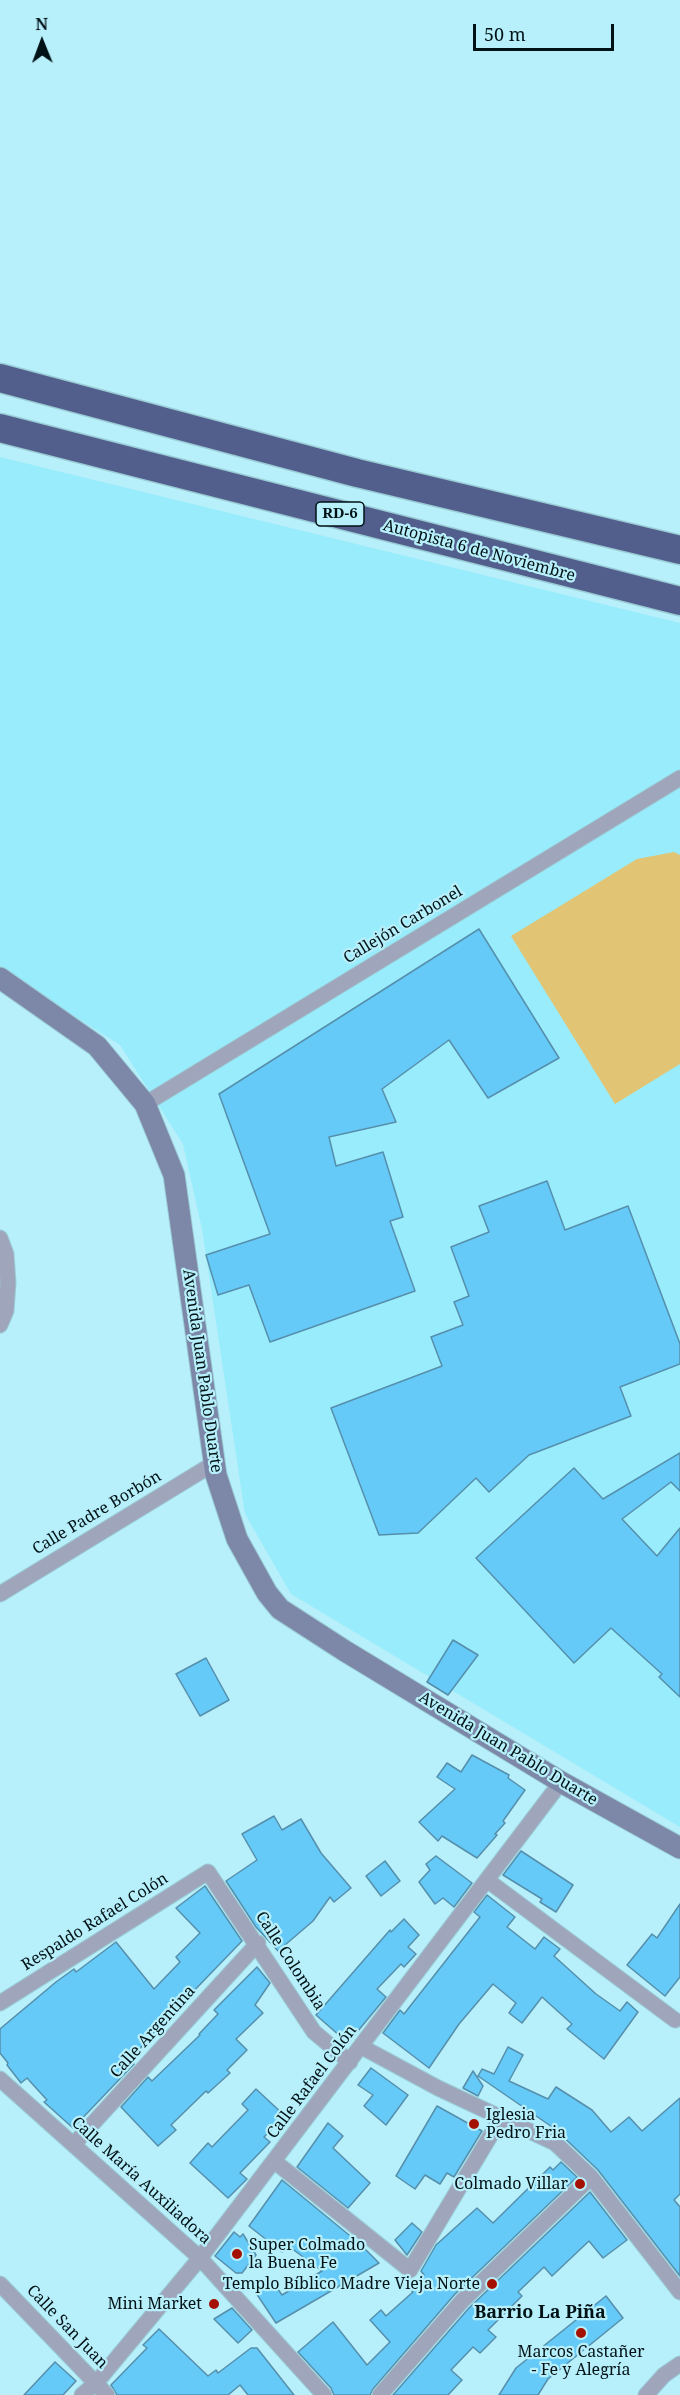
<!DOCTYPE html>
<html>
<head>
<meta charset="utf-8">
<style>
  body { margin:0 }
  #map { position:relative; width:680px; height:2395px; overflow:hidden; background:#b7effa; font-family:"Noto Serif",serif }
  canvas { display:block }
  .north { position:absolute; left:12px; top:12px; width:60px; height:60px; -webkit-text-stroke:4px #b7effa; paint-order:stroke; rotate:359deg; font-size:16px; font-weight:700; line-height:24px; text-align:center; color:#001216 }
  .north::after { content:''; display:block; margin:auto; width:21px; height:27px; background:#001216; clip-path:polygon(50% 0,100% 100%,50% 72%,0 100%) }
  .scale { position:absolute; left:473px; top:24px; width:141px; height:27px; box-sizing:border-box; border:3px solid #001216; border-top:0; padding-left:8px; font-size:18px; line-height:21px; white-space:nowrap; color:#001216; -webkit-text-stroke:4px #b7effa; paint-order:stroke }
</style>
</head>
<body>
<div id="map">
<canvas width="680" height="2395"></canvas>
<div class="north">N</div>
<div class="scale">50 m</div>
</div>
<script>
const g = document.querySelector('canvas').getContext('2d');
g.lineJoin = 'round';
function fill(path, color) { g.fillStyle = color; g.fill(path, 'evenodd'); }
const shape = rows => new Path2D(rows.map(r => 'M' + r).join(''));
function strokePath(path, color, width, dash) { g.strokeStyle = color; g.lineWidth = width; g.lineCap = dash ? 'butt' : 'round'; g.setLineDash(dash || []); g.stroke(path); }
function label(font, color, halo, rows, align = 'center') {
  g.font = font + ' "Noto Serif",serif'; g.lineWidth = 4.5; g.setLineDash([]); g.textBaseline = 'middle'; g.strokeStyle = halo; g.fillStyle = color; for (const [text, x, y, turn = 0] of rows) {
    g.save(); g.translate(x, y); g.rotate((+turn || 0) * Math.PI / 180); g.textAlign = isNaN(turn) ? turn : align; if (halo) g.strokeText(text, 0, 0); g.fillText(text, 0, 0); g.restore();
  }
}
const built = shape([
  [0,457,680,623,680,1827,291,1594,245,1514,202,1229,183,1144,120,1045,0,969]
]);
const green = shape([
  [674,852,680,855,680,1064,615,1104,511,936,637,859]
]);
const building = shape([
  [479,929,559,1058,488,1098,449,1040,382,1089,396,1122,329,1137,336,1166,383,1152,403,1217,390,1221,415,1291,270,1342,249,1285,218,1295,206,1255,270,1234,219,1094,479,929],
  [547,1181,565,1230,628,1206,680,1344,680,1364,620,1387,631,1416,529,1455,489,1492,476,1478,418,1533,379,1535,331,1408,442,1366,431,1337,463,1325,454,1302,469,1296,451,1247,489,1232,479,1206,547,1181],
  [680,1453,680,1491,671,1482,622,1519,657,1556,680,1528,680,1697,659,1677,662,1674,611,1628,574,1663,476,1558,574,1468,603,1499,680,1453],
  [453,1640,478,1655,448,1695,427,1682,453,1640],
  [206,1658,229,1700,200,1716,176,1674,206,1658],
  [472,1755,509,1775,508,1778,525,1790,503,1821,505,1823,495,1834,497,1835,477,1858,442,1836,438,1841,419,1822,455,1789,437,1777,447,1763,461,1772,472,1755],
  [274,1816,282,1830,301,1819,321,1853,351,1888,334,1902,330,1897,313,1921,278,1951,256,1927,226,1881,257,1860,242,1834,274,1816],
  [521,1851,573,1885,556,1912,540,1902,542,1899,503,1875,521,1851],
  [436,1856,472,1883,454,1907,443,1898,435,1904,419,1882,430,1870,426,1864,436,1856],
  [385,1861,400,1881,381,1896,366,1876,385,1861],
  [205,1886,242,1941,157,2029,130,2060,134,2064,73,2128,44,2102,47,2100,27,2078,21,2083,7,2065,8,2063,0,2053,0,2029,56,1982,74,1969,76,1972,116,1942,154,1989,180,1962,176,1957,200,1933,176,1908,205,1886],
  [487,1895,515,1917,507,1927,535,1949,544,1937,560,1949,554,1956,596,1994,620,2011,627,2002,638,2012,604,2059,567,2029,572,2024,542,1997,522,2023,509,2013,516,2003,493,1984,459,2024,429,2068,383,2033,400,2010,404,2014,480,1917,474,1912,487,1895],
  [680,1904,680,1977,665,1996,627,1965,652,1934,657,1938,680,1904],
  [404,1919,419,1935,408,1947,416,1954,404,1967,401,1964,377,1989,386,1997,348,2043,316,2015,390,1930,391,1932,404,1919],
  [257,1967,270,1983,255,2005,263,2013,236,2039,247,2050,227,2070,230,2073,208,2093,206,2091,171,2125,176,2130,158,2146,121,2107,148,2077,152,2081,200,2035,199,2034,218,2014,214,2010,257,1967],
  [508,2047,523,2055,509,2081,548,2099,556,2087,592,2110,611,2132,629,2117,642,2131,680,2098,680,2194,674,2200,680,2207,680,2276,598,2170,555,2129,478,2076,482,2069,494,2074,508,2047],
  [371,2068,408,2095,386,2125,364,2106,373,2095,358,2085,371,2068],
  [473,2071,483,2086,478,2096,463,2088,473,2071],
  [256,2089,285,2116,264,2137,270,2142,240,2173,247,2179,228,2198,190,2163,208,2143,212,2147,248,2110,242,2104,256,2089],
  [437,2106,482,2131,454,2177,447,2173,440,2184,425,2175,415,2189,396,2176,437,2106],
  [328,2123,343,2136,333,2148,370,2183,348,2208,297,2167,328,2123],
  [561,2162,577,2177,455,2294,373,2389,370,2395,334,2395,331,2388,298,2352,333,2322,367,2365,390,2342,370,2320,381,2310,386,2316,413,2292,409,2288,424,2275,421,2271,436,2245,477,2208,493,2223,550,2167,553,2170,561,2162],
  [282,2180,360,2244,379,2263,276,2323,256,2293,273,2282,282,2295,322,2271,287,2245,282,2252,249,2226,282,2180],
  [590,2192,627,2240,603,2258,589,2241,552,2276,544,2267,518,2292,522,2296,488,2330,496,2337,480,2353,473,2347,451,2370,462,2380,448,2395,393,2395,469,2308,590,2192],
  [412,2223,422,2232,407,2255,395,2240,412,2223],
  [234,2232,240,2237,243,2234,256,2255,242,2273,236,2273,215,2256,234,2232],
  [606,2296,623,2318,548,2379,538,2395,499,2395,516,2368,606,2296],
  [232,2308,252,2330,238,2343,214,2319,232,2308],
  [159,2329,208,2376,216,2370,218,2373,251,2348,257,2348,294,2395,248,2395,240,2385,228,2395,117,2395,111,2385,147,2348,143,2345,159,2329],
  [55,2362,76,2381,63,2395,24,2395,55,2362]
]);
const street = shape([
  [145,1104,680,778],
  [0,1238,6,1254,8,1283,6,1311,0,1325],
  [0,1594,213,1464],
  [487,1880,675,2020],
  [0,2003,208,1872,314,2032,350,2062],
  [362,2047,438,2088,555,2143,591,2177,680,2292],
  [0,2079,200,2258,324,2395],
  [74,2144,258,1943],
  [274,2161,410,2270,501,2118],
  [0,2284,107,2395],
  [82,2395,96,2383,200,2258,561,1782],
  [380,2395,462,2301,591,2177],
  [646,2395,664,2375,680,2364]
]);
const secondary = shape([
  [0,978,97,1046,145,1104,174,1175,216,1475,237,1539,267,1593,280,1609,345,1651,561,1782,680,1848]
]);
const highway = shape([
  [0,378,357,473,680,550],
  [0,428,680,601]
]);
const markers = [
  [474,2124,6,"#a51100"],
  [580,2184,6,"#a51100"],
  [237,2254,6,"#a51100"],
  [492,2284,6,"#a51100"],
  [214,2304,6,"#a51100"],
  [581,2333,6,"#a51100"]
];
const shields = [
  [340,514,48]
];
const shieldNames = [
  ["RD-6",340,514]
];
const streetNames = [
  ["Autopista 6 de Noviembre",479,551,15],
  ["Callejón Carbonel",403,925,-31],
  ["Avenida Juan Pablo Duarte",202,1371,82],
  ["Calle Padre Borbón",97,1513,-31],
  ["Avenida Juan Pablo Duarte",508,1749,31],
  ["Respaldo Rafael Colón",95,1922,-32],
  ["Calle Colombia",290,1961,57],
  ["Calle Argentina",153,2032,-48],
  ["Calle Rafael Colón",312,2082,-53],
  ["Calle María Auxiliadora",141,2181,42],
  ["Calle San Juan",67,2327,46]
];
const poiNames = [
  ["Iglesia",486,2115,"left"],
  ["Pedro Fria",486,2133,"left"],
  ["Colmado Villar",568,2184],
  ["Super Colmado",249,2245,"left"],
  ["la Buena Fe",249,2263,"left"],
  ["Templo Bíblico Madre Vieja Norte",480,2284],
  ["Mini Market",202,2304],
  ["Marcos Castañer",581,2352,"center"],
  ["- Fe y Alegría",581,2370,"center"]
];
const neighbourhoodNames = [
  ["Barrio La Piña",540,2313]
];
fill(built, '#99ecfc');
fill(green, '#e1c574');
fill(building, '#66caf9');
strokePath(building, '#558fab', 1.5);
strokePath(street, '#9accd6', 17);
strokePath(secondary, '#9accd6', 23);
strokePath(highway, '#9accd6', 31);
strokePath(street, '#9fa6bc', 15);
strokePath(secondary, '#7d88a8', 21);
strokePath(highway, '#525f8c', 28);
for (const [x, y, r, color] of markers) { const dot = new Path2D(); dot.arc(x, y, r, 0, 2 * Math.PI); g.fillStyle = color; g.fill(dot); strokePath(dot, '#b7effa', 2); }
for (const [x, y, w] of shields) { const box = new Path2D(); box.roundRect(x - w / 2, y - 12, w, 24, 4.5); g.fillStyle = '#b7effa'; g.fill(box); strokePath(box, '#001216', 1.5); }
label('bold 15px', '#001216', null, shieldNames);
label('16px', '#001216', '#b7effa', streetNames);
label('16px', '#001216', '#b7effa', poiNames, 'right');
label('bold 18px', '#001216', '#b7effa', neighbourhoodNames);
</script>
</body>
</html>
